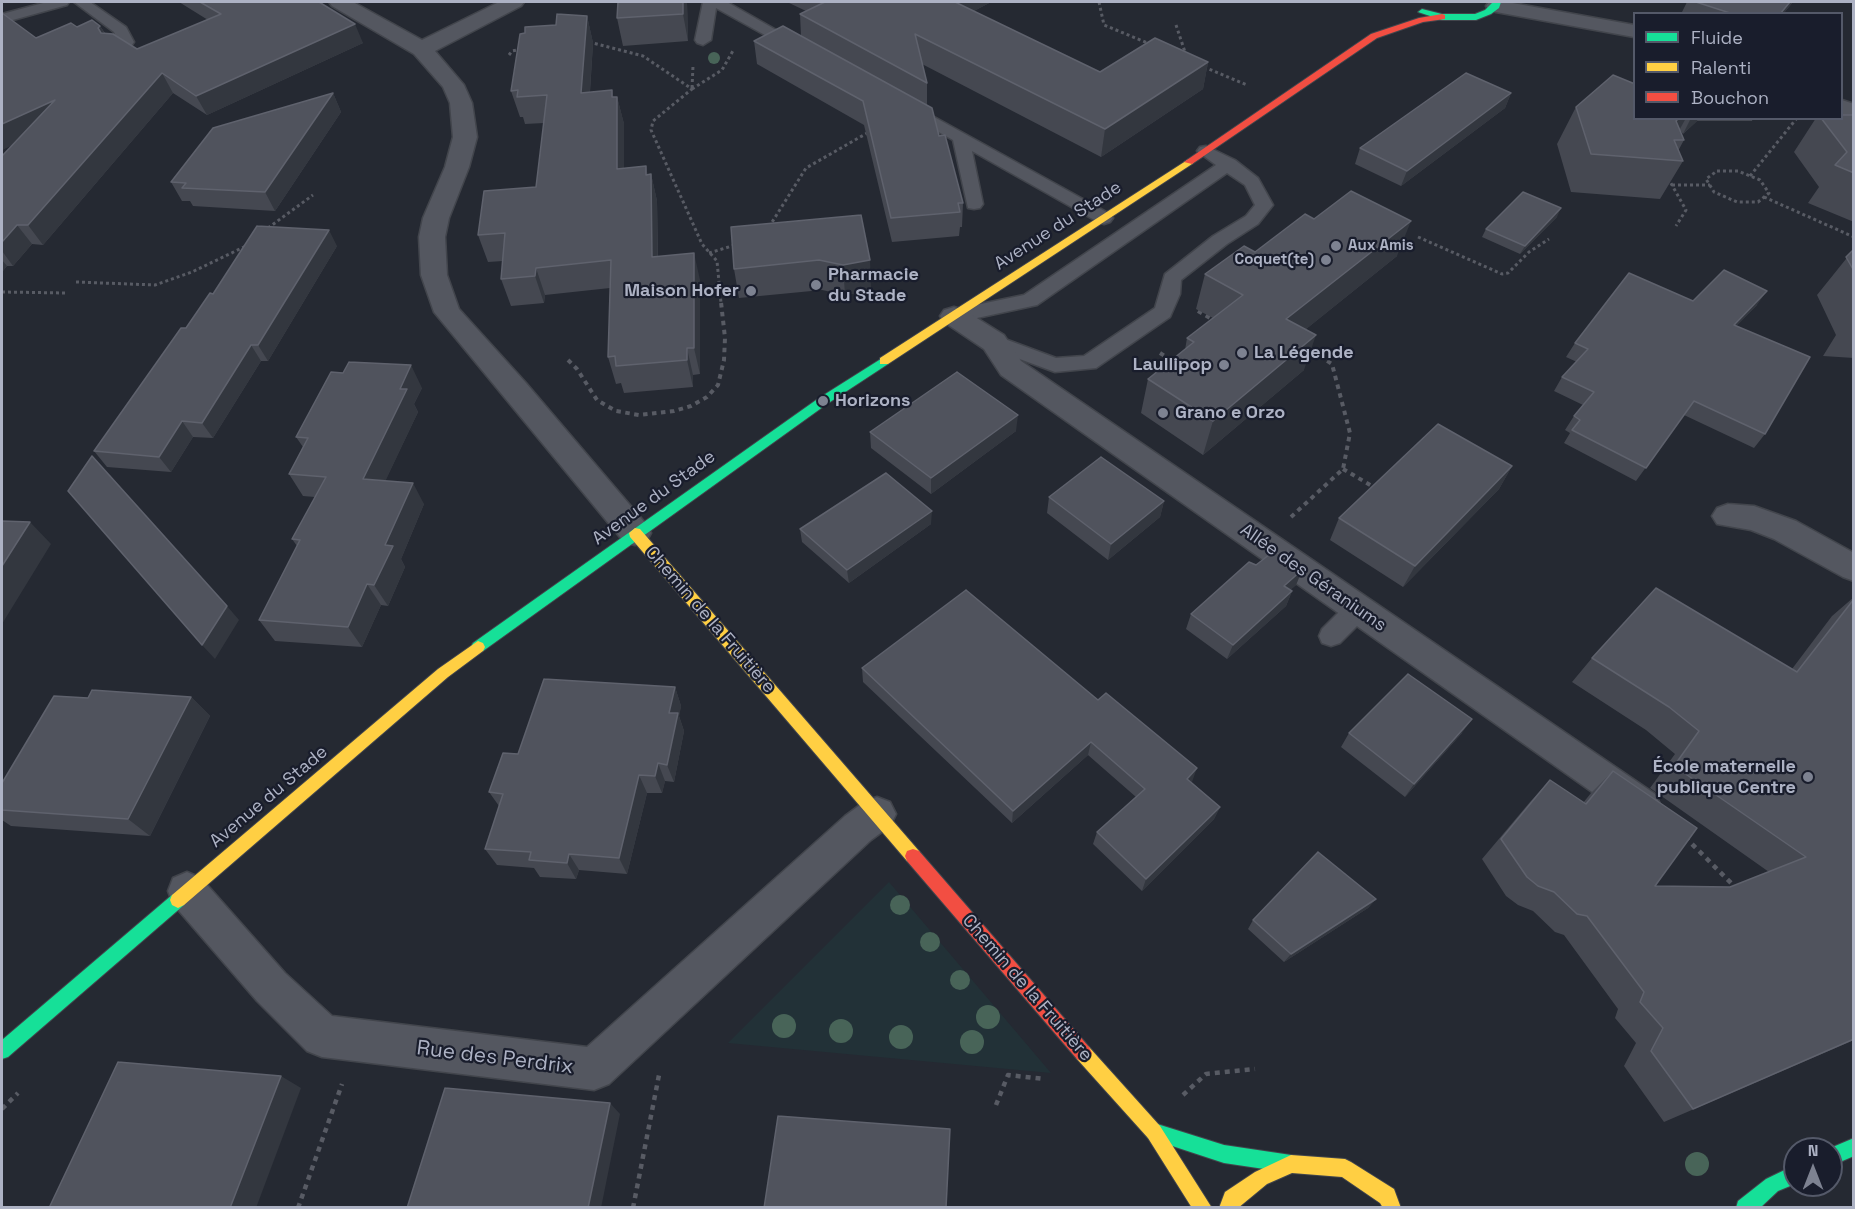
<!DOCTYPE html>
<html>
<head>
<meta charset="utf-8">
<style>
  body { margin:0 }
  #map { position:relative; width:1855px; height:1209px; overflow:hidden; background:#252932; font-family:"Space Grotesk",sans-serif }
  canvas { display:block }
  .frame { position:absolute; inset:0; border:3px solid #adb2c4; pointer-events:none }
  .legend { position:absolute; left:1633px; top:12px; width:210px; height:108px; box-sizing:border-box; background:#191d2c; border:2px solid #545969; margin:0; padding:8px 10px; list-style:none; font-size:18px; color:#adb2c4 }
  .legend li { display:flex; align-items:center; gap:12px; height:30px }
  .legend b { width:30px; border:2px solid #545969 }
  .north { position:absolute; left:1783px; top:1137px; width:60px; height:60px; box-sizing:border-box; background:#191d2c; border:2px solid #545969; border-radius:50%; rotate:0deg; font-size:16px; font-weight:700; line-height:24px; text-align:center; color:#adb2c4 }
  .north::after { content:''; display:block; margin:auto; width:21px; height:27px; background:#7d8291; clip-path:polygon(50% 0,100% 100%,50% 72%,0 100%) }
</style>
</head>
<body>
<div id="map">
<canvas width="1855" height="1209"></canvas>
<div class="frame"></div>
<ul class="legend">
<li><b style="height:8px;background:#16e098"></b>Fluide</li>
<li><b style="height:8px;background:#ffcf43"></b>Ralenti</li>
<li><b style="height:8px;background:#f24e42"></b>Bouchon</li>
</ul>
<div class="north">N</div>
</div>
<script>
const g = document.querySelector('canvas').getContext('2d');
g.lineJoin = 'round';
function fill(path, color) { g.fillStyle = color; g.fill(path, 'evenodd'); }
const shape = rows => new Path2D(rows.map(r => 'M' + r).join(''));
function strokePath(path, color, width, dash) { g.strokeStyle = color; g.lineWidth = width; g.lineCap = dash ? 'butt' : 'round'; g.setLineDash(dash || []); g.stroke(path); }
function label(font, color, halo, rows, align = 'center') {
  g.font = font + ' "Space Grotesk",sans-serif'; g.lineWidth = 4.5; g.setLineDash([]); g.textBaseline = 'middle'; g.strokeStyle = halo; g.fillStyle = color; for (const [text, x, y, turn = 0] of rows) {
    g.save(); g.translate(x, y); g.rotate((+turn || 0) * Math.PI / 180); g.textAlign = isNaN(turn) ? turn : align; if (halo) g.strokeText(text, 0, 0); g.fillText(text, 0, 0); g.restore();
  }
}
const green = shape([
  [889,882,1051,1073,728,1043]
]);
const pathFar2 = shape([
  [1099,2,1104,25,1150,44],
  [1176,25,1186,55],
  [589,42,643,56,692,89,653,121,651,130,702,244,717,261,721,303],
  [509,55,512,51,522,49],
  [1204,67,1247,85],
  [692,88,693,66],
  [692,89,722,70,734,49],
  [1717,171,1738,171,1760,180,1769,193,1758,202,1737,202,1714,192,1706,179,1717,171],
  [1750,176,1797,118],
  [1668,178,1686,210,1676,226],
  [1672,185,1710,185],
  [1764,197,1854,237],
  [769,227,806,168,869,132],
  [268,228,313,195],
  [1418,237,1502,274,1508,273,1529,252,1549,239],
  [709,253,735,245],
  [76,282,155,285,192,272,246,246],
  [2,292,67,293]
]);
const pathFar1 = shape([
  [1198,311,1215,321],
  [1160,353,1174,362],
  [568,360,577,369,597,400,616,411,639,415,674,411,691,406,707,397,718,385,724,360,725,338,721,302],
  [1343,469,1372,486],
  [1291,517,1343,469,1350,433,1332,364,1307,348]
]);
const path = shape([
  [1685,837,1737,889],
  [1183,1095,1206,1074,1255,1069],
  [996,1105,1008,1075,1044,1079],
  [2,1109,18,1093],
  [298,1208,342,1084],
  [633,1208,659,1075]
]);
const lane = shape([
  [47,2,69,2,67,5,2,23,2,14,47,2],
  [74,2,90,2,126,27,134,42,132,45,126,51,114,51,112,48,118,41,114,32,74,2],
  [703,2,727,2,806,47,804,50,792,50,716,8,711,40,703,45,697,43,695,40,703,2],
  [907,102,1110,214,1113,218,1110,222,1104,224,1098,222,972,151,983,204,980,208,974,209,968,208,953,140,901,111,899,107,907,102],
  [1206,146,1235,160,1258,178,1273,205,1258,224,1227,244,1181,280,1180,294,1170,317,1096,368,1055,372,987,347,984,342,987,337,994,335,1056,358,1084,356,1155,308,1165,274,1213,236,1246,216,1255,205,1245,185,1227,173,1037,305,954,323,947,321,944,316,947,311,1024,295,1216,165,1197,151,1200,147,1206,146],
  [1358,599,1367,602,1370,609,1367,616,1340,643,1331,646,1322,643,1319,636,1322,629,1349,602,1358,599]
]);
const street = shape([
  [329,2,353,2,422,40,499,2,524,2,521,6,435,51,464,85,472,103,477,137,469,167,449,218,445,237,447,275,459,309,526,383,646,524,651,533,646,542,635,545,624,542,434,312,421,275,419,237,423,218,445,167,453,137,450,103,443,87,414,54,332,6,329,2],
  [1489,2,1507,2,1634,25,1634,37,1496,12,1489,10,1486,6,1489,2],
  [1842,100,1854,104,1854,119,1842,115,1842,100],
  [954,307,964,310,1004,335,1021,361,1655,794,1661,806,1655,818,1642,823,1629,818,1001,375,984,349,944,322,940,316,944,310,954,307],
  [1728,504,1754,506,1796,521,1854,553,1854,581,1843,577,1774,539,1751,530,1717,524,1712,516,1717,508,1728,504],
  [877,797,890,802,896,814,890,826,871,840,609,1084,594,1090,322,1057,307,1051,257,1001,173,904,168,891,173,878,187,872,201,878,285,973,332,1016,587,1047,845,816,864,802,877,797]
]);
const fast = shape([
  [1493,2,1501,2,1499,8,1491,14,1476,20,1442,20,1418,12,1422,9,1442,14,1475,14,1485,10,1493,2],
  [884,357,888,358,888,364,827,404,483,651,473,651,471,647,473,643,819,398,884,357],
  [178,892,184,895,186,900,184,905,8,1057,2,1059,2,1040,172,895,178,892],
  [1154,1123,1224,1145,1291,1155,1297,1158,1300,1164,1297,1170,1291,1173,1224,1163,1148,1138,1145,1132,1148,1126,1154,1123],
  [1854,1138,1854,1156,1831,1166,1831,1149,1828,1149,1854,1138],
  [1795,1165,1795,1184,1778,1191,1760,1208,1736,1208,1738,1201,1766,1179,1795,1165]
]);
const slow = shape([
  [1189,159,1194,162,1192,164,888,364,880,364,880,358,1189,159],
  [635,528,640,529,919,851,921,856,919,861,913,863,907,861,630,537,629,533,635,528],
  [478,641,483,643,485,647,483,651,448,677,184,905,178,908,172,905,170,900,172,895,438,669,478,641],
  [1083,1044,1089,1047,1160,1126,1212,1208,1192,1208,1148,1138,1077,1059,1074,1053,1077,1047,1083,1044],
  [1291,1155,1345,1159,1351,1162,1394,1189,1401,1208,1383,1208,1380,1203,1342,1177,1292,1173,1267,1184,1238,1208,1219,1208,1225,1192,1255,1172,1291,1155]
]);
const jam = shape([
  [1442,14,1445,15,1445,19,1423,22,1377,38,1192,164,1184,162,1371,34,1419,18,1442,14],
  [913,849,919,851,1089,1047,1092,1053,1089,1059,1083,1062,1077,1059,907,861,905,856,907,851,913,849]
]);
const trees = [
  [714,58,6],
  [900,905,10],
  [930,942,10],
  [960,980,10],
  [988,1017,12],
  [784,1026,12],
  [841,1031,12],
  [901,1037,12],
  [972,1042,12],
  [1697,1164,12]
];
const wall = shape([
  [179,2,319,2,363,43,207,115,173,93,43,245,32,244,13,266,7,266,2,272,2,156,13,144,2,150,2,13,36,38,77,27,100,26,105,33,137,49,208,20],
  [687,2,688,41,623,46,617,18],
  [787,2,991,2,974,11,1100,72,1208,62,1203,89,1101,157,922,64,927,83,927,105,939,136,963,203,962,227,960,227,959,236,892,242,864,125,757,64,754,41,801,36,800,14,806,11],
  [1687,2,1793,2,1783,14,1681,14],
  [587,16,593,43,590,92,614,97,617,97,624,124,624,168,646,166,647,175,651,174,657,201,658,256,700,280,700,374,693,375,693,387,624,393,621,383,616,384,608,357,610,288,545,295,544,303,511,306,501,279,503,261,488,262,478,235,536,187,544,123,525,124,523,117,520,117,511,91,525,33],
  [333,93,341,112,275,211,193,206,190,201,182,201,171,182],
  [1511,93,1505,108,1401,186,1355,164,1360,148],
  [1576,107,1635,118,1753,118,1752,121,1697,121,1683,134,1680,130,1684,140,1678,151,1683,161,1660,199,1571,192,1557,144],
  [1854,115,1854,222,1808,203,1819,187,1794,152,1816,118,1842,118],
  [861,215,871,290,845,295,822,290,739,298,734,269],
  [1557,217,1520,254,1482,237,1486,229],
  [337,246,268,361,261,361,213,438,193,437,171,472,107,467,94,451,213,294],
  [1854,249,1854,358,1823,356,1836,335,1817,295],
  [1255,252,1397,256,1306,329,1304,370,1203,455,1141,413,1148,379,1185,350,1187,338,1213,318,1196,309,1205,274],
  [1693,301,1757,305,1736,326,1765,434,1754,448,1684,415,1636,481,1564,443,1570,433,1565,430,1574,416,1583,405,1554,391,1562,377,1577,362,1566,357,1575,343],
  [343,373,422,388,414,404,418,412,385,481,424,504,401,559,405,567,388,606,381,605,362,647,275,641,259,620,297,546,292,539,315,497,303,496,289,474,303,447,296,437],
  [1016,431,931,494,871,448,870,432],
  [1512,466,1499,489,1403,587,1330,540,1339,518],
  [1049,497,1164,501,1160,517,1108,560,1047,513],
  [931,524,849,583,802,542,800,529],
  [1256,565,1302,570,1296,585,1290,590,1292,591,1286,606,1227,659,1186,629,1191,614],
  [1854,597,1854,1040,1664,1122,1624,1066,1636,1043,1615,1018,1618,1009,1564,935,1555,932,1533,911,1518,905,1506,896,1482,859,1530,802,1550,780,1583,803,1591,793,1613,771,1655,886,1730,887,1769,872,1650,788,1675,754,1646,730,1572,682,1592,658,1792,669,1832,616],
  [862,668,1098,700,1220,807,1214,819,1142,891,1093,844,1097,832,1136,797,1088,755,1012,823,863,682],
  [675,687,681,706,679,716,684,731,674,782,665,781,662,793,647,793,627,874,579,870,576,879,540,877,534,868,497,865,485,849,499,806,489,792,518,754],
  [191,697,210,716,150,836,11,826,2,820,2,783,88,698],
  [1349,733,1462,733,1405,797,1341,747],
  [1376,899,1368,908,1284,962,1248,929,1253,920]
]);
const shadedWall = shape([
  [683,2,687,2,688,41,683,14],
  [948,2,991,2,948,25],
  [1790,2,1793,2,1783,14,1780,14],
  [587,16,593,43,588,119,581,93],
  [355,24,363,43,207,115,196,96],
  [100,26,112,45,110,48,98,28],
  [1208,62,1203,89,1101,157,1105,129],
  [162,73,173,93,43,245,28,225],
  [612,90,617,112,617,97,624,124,624,196,617,169,612,97],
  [333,93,341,112,275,211,265,192],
  [1511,93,1505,108,1401,186,1407,171],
  [55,100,68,120,2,150,2,124],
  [1679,118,1686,118,1671,145,1676,121],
  [1691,118,1698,118,1697,121,1683,134],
  [646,166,651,191,651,174,657,201,658,284,652,257],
  [1561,208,1557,217,1520,254,1525,246],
  [1411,221,1397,256,1275,354,1286,319],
  [17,225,32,244,13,266,2,251,2,242],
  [329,230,337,246,268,361,258,345],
  [694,253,700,280,700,374,694,348],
  [2,260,7,266,2,272],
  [870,260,871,290,845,295,843,265],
  [536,268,545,295,544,303,535,276],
  [1767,291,1757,305,1724,339,1734,325],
  [1316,335,1304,370,1203,455,1213,421],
  [251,345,261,361,213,438,202,423],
  [687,348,693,375,693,387,687,360],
  [411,365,422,388,414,404,418,412,376,501,363,479,400,389],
  [1018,415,1016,431,931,494,931,478],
  [182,421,193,437,171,472,159,457],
  [1512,466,1499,489,1403,587,1415,566],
  [413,483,424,504,401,559,405,567,388,606,374,585,385,545],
  [1164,501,1160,517,1108,560,1111,544],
  [932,511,931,524,849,583,847,570],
  [30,522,51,544,2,624,2,566],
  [1302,570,1296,585,1278,601,1284,586],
  [367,584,381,605,362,647,348,627],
  [1292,591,1286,606,1227,659,1233,645],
  [227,606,239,620,215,659,202,645],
  [675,687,681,706,679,716,684,731,674,782,667,765,669,713],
  [191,697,210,716,150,836,128,819],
  [1472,719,1462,733,1405,797,1414,784],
  [1091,742,1088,755,1012,823,1013,811],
  [658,763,665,781,662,793,655,776],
  [1197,768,1192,782,1182,792,1187,779],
  [639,775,647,793,627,874,619,858],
  [1220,807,1214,819,1142,891,1146,879],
  [569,854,579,870,576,879,567,863],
  [1376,899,1368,908,1284,962,1291,954],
  [281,1076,301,1088,256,1208,230,1208],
  [610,1103,620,1114,601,1208,588,1208]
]);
const building = shape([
  [200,2,319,2,355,24,196,96,162,73,28,225,17,225,2,242,2,156,55,100,2,124,2,13,36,38,71,23,77,27,92,20,100,26,98,28,101,33,113,34,137,49,221,14,200,2],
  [618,2,683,2,683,14,617,18,618,2],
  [825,2,955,2,1100,72,1155,38,1208,62,1105,129,915,34,927,83,800,14,825,2],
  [1696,2,1790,2,1780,14,1733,14,1696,2],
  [557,14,587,16,581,93,612,90,612,97,617,97,617,169,646,166,646,175,651,174,652,257,694,253,694,348,687,348,687,360,616,366,615,356,608,357,611,260,536,268,535,276,501,279,505,233,478,235,484,191,536,187,547,95,517,97,518,90,511,91,520,34,525,33,525,27,556,25,557,14],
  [783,26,932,108,939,136,945,135,963,203,958,203,960,212,891,218,863,101,754,41,783,26],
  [1466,73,1511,93,1407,171,1360,148,1466,73],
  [1613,75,1635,84,1635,118,1679,118,1676,121,1684,140,1674,140,1683,161,1591,154,1576,107,1613,75],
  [333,93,265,192,182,188,186,183,171,182,213,128,333,93],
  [1842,115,1854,115,1854,173,1835,165,1847,152,1821,118,1842,118,1842,115],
  [1351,191,1411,221,1286,319,1316,335,1213,421,1148,379,1194,342,1187,338,1243,295,1205,274,1244,246,1255,252,1305,214,1314,219,1351,191],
  [1523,192,1561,208,1525,246,1486,229,1523,192],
  [861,215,870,260,843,265,819,260,734,269,731,227,861,215],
  [257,226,329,230,258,345,251,345,202,423,182,421,159,457,94,451,181,328,186,328,210,293,213,294,257,226],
  [1854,249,1854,271,1846,257,1854,249],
  [1724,270,1767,291,1734,325,1810,357,1765,434,1694,401,1646,468,1572,430,1580,420,1574,416,1594,392,1562,377,1588,349,1575,343,1629,273,1693,301,1724,270],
  [349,362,411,365,400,389,407,389,363,479,413,483,385,545,393,546,374,585,367,584,348,627,259,620,300,540,292,539,326,477,289,474,308,438,296,437,331,372,343,373,349,362],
  [957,372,1018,415,931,478,870,432,957,372],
  [1438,424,1512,466,1415,566,1339,518,1438,424],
  [92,456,227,606,202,645,68,491,92,456],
  [1101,457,1164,501,1111,544,1049,497,1101,457],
  [886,473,932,511,847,570,800,529,886,473],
  [2,521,30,522,2,566,2,521],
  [1274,551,1302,570,1284,586,1292,591,1233,645,1191,614,1249,562,1256,565,1274,551],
  [1656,588,1797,672,1854,599,1854,1039,1693,1109,1651,1051,1663,1028,1640,1002,1644,992,1587,916,1577,914,1554,892,1538,886,1527,877,1501,839,1550,780,1586,804,1613,771,1697,828,1655,886,1730,887,1806,857,1674,766,1699,731,1669,707,1592,658,1656,588],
  [966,590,1098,700,1106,693,1197,768,1187,779,1220,807,1146,879,1097,832,1145,789,1091,742,1013,811,862,668,966,590],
  [1408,674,1472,719,1414,784,1349,733,1408,674],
  [544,679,675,687,669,713,678,713,667,765,658,763,655,776,639,775,619,858,569,854,567,863,529,860,531,852,485,849,503,794,489,792,503,753,518,754,544,679],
  [92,690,191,697,128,819,2,810,2,783,54,696,88,698,92,690],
  [1318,852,1376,899,1291,954,1253,920,1318,852],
  [118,1062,281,1076,230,1208,49,1208,118,1062],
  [445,1088,610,1103,588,1208,407,1208,445,1088],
  [778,1116,950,1129,946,1208,764,1208,778,1116]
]);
const markers = [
  [1336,246,6,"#7d8291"],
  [1326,260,6,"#7d8291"],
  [816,285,6,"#7d8291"],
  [751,291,6,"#7d8291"],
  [1242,353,6,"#7d8291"],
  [1224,365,6,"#7d8291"],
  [823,401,6,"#7d8291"],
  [1163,413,6,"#7d8291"],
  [1808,777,6,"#7d8291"]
];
const farPoinames = [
  ["Aux Amis",1348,246],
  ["Coquet(te)",1314,260,"right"]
];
const streetNames = [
  ["Avenue du Stade",1058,226,-33],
  ["Avenue du Stade",654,498,-36],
  ["Allée des Géraniums",1313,578,35],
  ["Chemin de la Fruitière",710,620,49],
  ["Avenue du Stade",269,797,-40],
  ["Chemin de la Fruitière",1027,988,49]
];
const poiNames = [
  ["Pharmacie",828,275],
  ["du Stade",828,296],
  ["Maison Hofer",739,291,"right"],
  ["La Légende",1254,353],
  ["Laullipop",1212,365,"right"],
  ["Horizons",835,401],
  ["Grano e Orzo",1175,413],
  ["École maternelle",1796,767,"right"],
  ["publique Centre",1796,788,"right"]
];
const nearStreetnames = [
  ["Rue des Perdrix",495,1058,7]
];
fill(green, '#223137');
strokePath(lane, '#42454c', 3);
strokePath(street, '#42454c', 3);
strokePath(fast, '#42454c', 2);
strokePath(slow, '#42454c', 2);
strokePath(jam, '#42454c', 2);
strokePath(pathFar2, '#585b64', 3, [3, 3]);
strokePath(pathFar1, '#585b64', 4, [4.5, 4.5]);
strokePath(path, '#585b64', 4.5, [5, 5]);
fill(lane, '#545760');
fill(street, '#545760');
fill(fast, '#16e098');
fill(slow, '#ffcf43');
fill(jam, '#f24e42');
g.fillStyle = '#486458';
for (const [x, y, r] of trees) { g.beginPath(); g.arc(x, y, r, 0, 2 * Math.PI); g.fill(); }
fill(wall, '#454851');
fill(shadedWall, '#33373f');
fill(building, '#50535d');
strokePath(building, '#5f626d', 1.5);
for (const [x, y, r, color] of markers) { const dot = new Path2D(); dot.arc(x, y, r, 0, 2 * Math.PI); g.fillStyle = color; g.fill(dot); strokePath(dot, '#191d2c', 2); }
label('bold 15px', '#adb2c4', '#191d2c', farPoinames, 'left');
label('18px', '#adb2c4', '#191d2c', streetNames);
label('bold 18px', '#adb2c4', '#191d2c', poiNames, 'left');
label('21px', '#adb2c4', '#191d2c', nearStreetnames);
</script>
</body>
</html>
